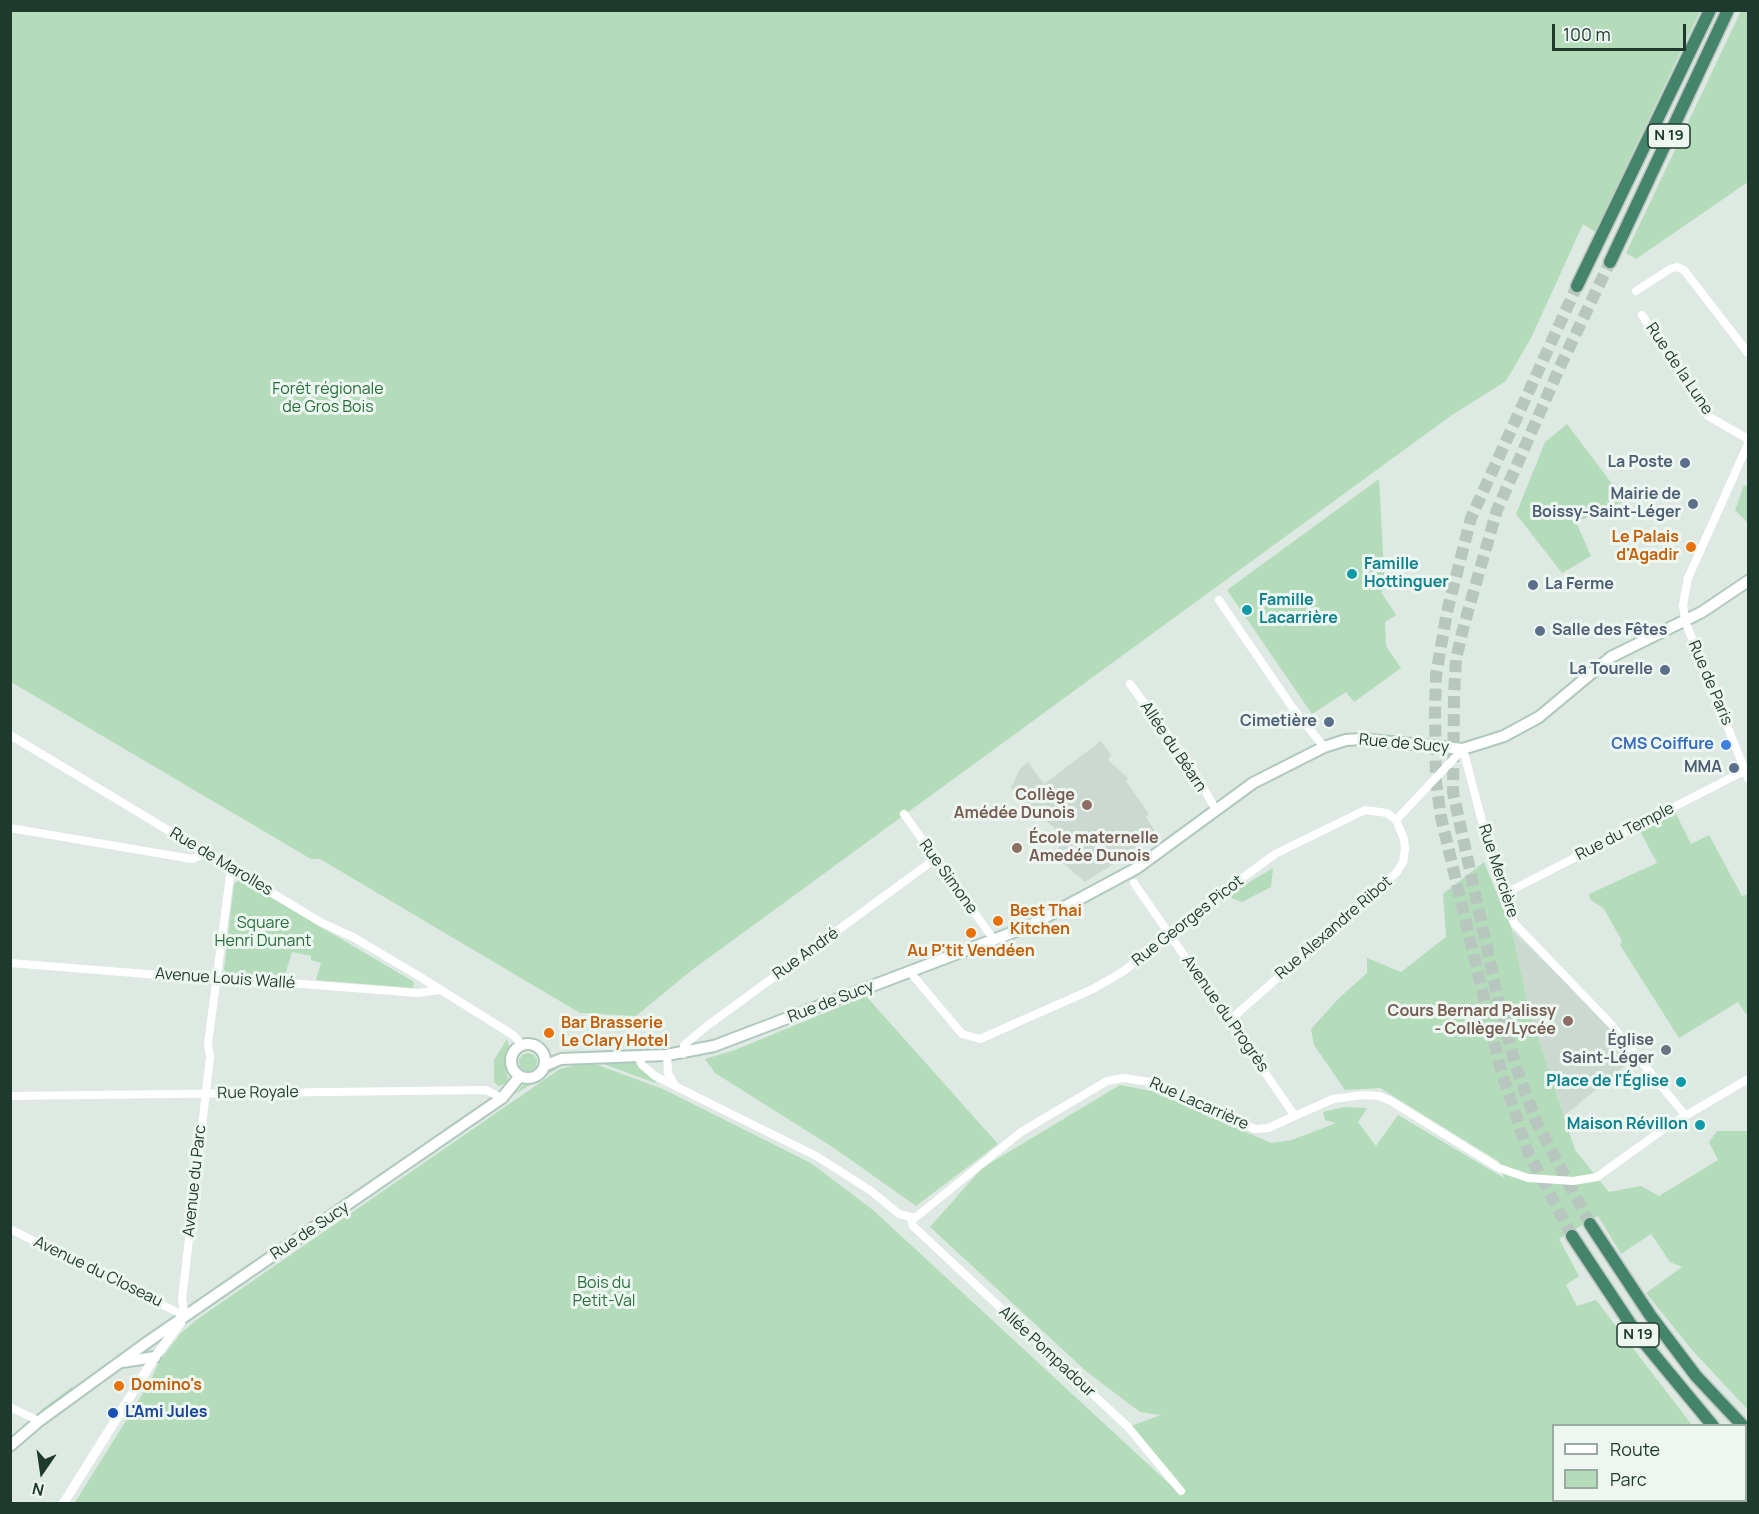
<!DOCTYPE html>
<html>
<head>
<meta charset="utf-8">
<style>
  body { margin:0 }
  #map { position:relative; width:1759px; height:1514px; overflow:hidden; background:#dde9e2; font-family:Manrope,sans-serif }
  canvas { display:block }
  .frame { position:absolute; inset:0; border:12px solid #1e392e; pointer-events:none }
  .legend { position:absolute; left:1552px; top:1424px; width:195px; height:78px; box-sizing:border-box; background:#edf6f0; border:2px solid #9aaaa2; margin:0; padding:8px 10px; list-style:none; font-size:18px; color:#1e392e }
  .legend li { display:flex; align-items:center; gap:12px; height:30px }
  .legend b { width:30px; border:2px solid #9aaaa2 }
  .north { position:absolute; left:12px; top:1442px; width:60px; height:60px; -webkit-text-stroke:4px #edf6f0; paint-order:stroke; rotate:193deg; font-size:16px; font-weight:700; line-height:24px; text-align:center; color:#1e392e }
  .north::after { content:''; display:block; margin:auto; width:21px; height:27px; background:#1e392e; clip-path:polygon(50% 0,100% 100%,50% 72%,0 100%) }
  .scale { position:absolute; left:1552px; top:24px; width:134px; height:27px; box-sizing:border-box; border:3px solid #1e392e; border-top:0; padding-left:8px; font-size:18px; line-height:21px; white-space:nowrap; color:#1e392e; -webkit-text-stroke:4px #edf6f0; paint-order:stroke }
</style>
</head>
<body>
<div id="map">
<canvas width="1759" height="1514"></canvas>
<div class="frame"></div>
<ul class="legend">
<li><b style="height:8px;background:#fff"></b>Route</li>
<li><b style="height:16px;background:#b4dcba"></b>Parc</li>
</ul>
<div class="north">N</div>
<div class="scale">100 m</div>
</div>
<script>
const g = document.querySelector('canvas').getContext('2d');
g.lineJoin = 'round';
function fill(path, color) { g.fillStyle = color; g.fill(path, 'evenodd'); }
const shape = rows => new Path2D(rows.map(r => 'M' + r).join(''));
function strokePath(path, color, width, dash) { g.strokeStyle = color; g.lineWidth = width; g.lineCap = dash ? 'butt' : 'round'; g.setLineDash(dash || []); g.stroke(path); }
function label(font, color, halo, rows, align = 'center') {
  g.font = font + ' Manrope,sans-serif'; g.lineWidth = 6; g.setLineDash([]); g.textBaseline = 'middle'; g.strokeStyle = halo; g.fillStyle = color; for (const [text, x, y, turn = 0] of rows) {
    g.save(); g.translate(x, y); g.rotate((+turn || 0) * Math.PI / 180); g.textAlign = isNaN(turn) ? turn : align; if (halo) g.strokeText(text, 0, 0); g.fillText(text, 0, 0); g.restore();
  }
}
const built = shape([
  [1101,741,1111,755,1108,760,1128,778,1126,781,1149,814,1146,817,1158,836,1085,882,1054,855,1065,838,1011,788,1019,770,1028,762,1044,784],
  [1512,930,1601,1017,1623,1044,1620,1049,1634,1058,1564,1116,1530,1013]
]);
const green = shape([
  [11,11,1700,11,1595,232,1583,224,1532,336,1506,381,1452,415,1219,585,692,970,636,1016,580,1013,320,859,311,859,11,682],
  [1741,11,1748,11,1748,182,1636,259,1626,253],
  [1567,424,1625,501,1576,522,1591,556,1562,573,1516,514,1545,442],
  [1379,479,1385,589,1381,592,1396,615,1385,622,1386,646,1401,668,1354,702,1346,692,1312,714,1227,590],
  [1744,485,1748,487,1748,523,1735,510],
  [1675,812,1691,844,1709,835,1742,896,1748,894,1748,1013,1746,1014,1738,1002,1679,1038,1620,945,1622,941,1604,909,1590,899,1589,894,1657,863,1639,829],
  [1484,862,1512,930,1530,1013,1575,1150,1609,1192,1641,1186,1659,1196,1718,1160,1709,1142,1717,1131,1748,1131,1748,1410,1693,1351,1646,1293,1682,1267,1670,1262,1651,1234,1621,1254,1598,1216,1559,1239,1579,1276,1566,1285,1577,1306,1596,1300,1692,1425,1554,1426,1554,1500,1746,1500,1746,1481,1748,1484,1748,1503,74,1504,150,1382,160,1360,181,1333,199,1318,560,1069,579,1064,595,1064,663,1089,811,1163,873,1210,1176,1490,1128,1427,1161,1415,1140,1412,1087,1372,930,1227,982,1168,1120,1085,1152,1091,1271,1143,1292,1140,1336,1123,1325,1120,1323,1112,1344,1107,1367,1108,1358,1122,1376,1146,1398,1115,1504,1178,1498,1161,1380,1088,1345,1090,1314,1045,1311,1029,1338,999,1367,973,1367,958,1401,972,1446,937,1443,894],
  [1273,868,1271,887,1242,902,1226,896],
  [240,879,414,982,413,988,316,980,321,963,311,960,311,956,292,952,284,978,227,973,224,970,234,884],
  [866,996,998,1144,916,1206,834,1148,715,1073,705,1059,735,1050],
  [507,1039,509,1046,505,1062,508,1079,506,1083,499,1086,494,1082,494,1060],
  '519 1062a9 9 0 1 1 18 0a9 9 0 1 1-18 0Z',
  [634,1062,657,1079,655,1083,601,1063],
  [559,1064,558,1068,515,1094,525,1083,538,1079,548,1069],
  [72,1387,74,1390,44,1411,41,1410]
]);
const trunkTunnel = shape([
  [1590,1224,1536,1121,1516,1067,1500,1008,1453,792,1454,695,1456,659,1464,625,1497,510,1559,369,1610,262],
  [1572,1236,1528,1152,1501,1071,1441,817,1436,782,1435,712,1436,675,1447,612,1471,518,1577,286]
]);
const minor = shape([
  [1636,291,1670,269,1677,267,1684,270,1748,353],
  [1642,315,1708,416,1748,439],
  [1748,444,1688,578,1683,605,1685,621,1748,778],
  [1219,600,1292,707,1324,747],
  [1130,684,1191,766,1216,810],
  [10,735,322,923,353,937,417,975,513,1035,522,1045],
  [904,814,994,940],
  [1396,820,1463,749,1490,852,1514,923,1610,1023,1685,1115],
  [10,828,192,859,201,855,204,851],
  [1134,883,1295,1116],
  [1504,894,1746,770],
  [10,963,258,983,263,981,418,993,439,990],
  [910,972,962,1034,980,1039,1093,989,1124,971,1175,928,1275,854,1365,810,1387,813,1396,820],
  [1230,1020,1397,872,1403,862,1405,850,1404,839,1396,820],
  [683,1054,684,1045,707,1026,935,859],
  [667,1055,668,1073,674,1084],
  [638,1056,642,1065,655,1076,818,1157,871,1191,899,1214,915,1218,1021,1132,1107,1081,1123,1078,1150,1082,1255,1129,1268,1128,1333,1099,1363,1095,1379,1096,1391,1101,1499,1168,1528,1178,1573,1181,1597,1177,1668,1126,1748,1079],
  [10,1096,486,1090,502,1098],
  [910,1217,913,1226,1128,1427,1181,1491],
  [10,1229,185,1316],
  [185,1316,182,1299,210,1057,208,1044,231,868],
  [10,1407,39,1421]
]);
const tertiary = shape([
  [63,1504,155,1357,181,1322]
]);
const secondary = shape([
  '511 1061a17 17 0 1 1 34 0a17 17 0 1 1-34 0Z',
  [544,1066,561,1059,667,1055,714,1046,1027,927,1137,868,1253,783,1324,747,1346,740,1361,739,1463,749,1504,736,1539,717,1611,657,1702,612,1748,581],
  [122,1362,155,1357],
  [10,1446,39,1421,149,1341,502,1098,520,1076]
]);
const trunk = shape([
  [1610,262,1728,10],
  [1577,286,1710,10],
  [1590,1224,1650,1315,1696,1376,1743,1426],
  [1572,1236,1637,1334,1713,1426],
  [1746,1454,1748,1457],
  [1746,1466,1748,1469]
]);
const markers = [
  [1685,463,6,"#5c6f8a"],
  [1693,504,6,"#5c6f8a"],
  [1691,547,6,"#e8710a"],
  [1352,574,6,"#0f9aa8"],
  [1533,585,6,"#5c6f8a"],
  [1247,610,6,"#0f9aa8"],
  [1540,631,6,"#5c6f8a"],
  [1665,670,6,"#5c6f8a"],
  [1329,722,6,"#5c6f8a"],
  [1726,745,6,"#3f7fe0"],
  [1734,768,6,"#5c6f8a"],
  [1087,805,6,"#8d6e63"],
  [1017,848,6,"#8d6e63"],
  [998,921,6,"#e8710a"],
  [971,933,6,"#e8710a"],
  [1568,1021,6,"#8d6e63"],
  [549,1033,6,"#e8710a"],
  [1666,1050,6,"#6b7280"],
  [1681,1082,6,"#0f9aa8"],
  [1700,1125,6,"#0f9aa8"],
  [119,1386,6,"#e8710a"],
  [113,1413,6,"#1a4fb4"]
];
const shields = [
  [1669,136,42],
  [1638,1335,42]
];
const shieldNames = [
  ["N 19",1669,136],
  ["N 19",1638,1335]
];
const streetNames = [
  ["Rue de la Lune",1679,369,56],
  ["Rue de Paris",1710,683,67],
  ["Rue de Sucy",1404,744,5],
  ["Allée du Béarn",1173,747,56],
  ["Rue du Temple",1625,832,-27],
  ["Rue de Marolles",221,862,31],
  ["Rue Mercière",1498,871,72],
  ["Rue Simone",948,877,54],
  ["Rue Georges Picot",1188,921,-38],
  ["Rue Alexandre Ribot",1334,928,-41],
  ["Rue André",806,954,-36],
  ["Avenue Louis Wallé",225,979,4],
  ["Rue de Sucy",831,1002,-21],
  ["Avenue du Progrès",1225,1014,55],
  ["Rue Royale",258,1093,-1],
  ["Rue Lacarrière",1199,1104,24],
  ["Avenue du Parc",195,1181,-84],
  ["Rue de Sucy",310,1231,-34],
  ["Avenue du Closeau",98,1272,26],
  ["Allée Pompadour",1047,1352,43]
];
const parkNames = [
  ["Forêt régionale",328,390],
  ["de Gros Bois",328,408],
  ["Square",263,924],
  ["Henri Dunant",263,942],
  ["Bois du",604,1284],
  ["Petit-Val",604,1302]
];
const serviceNames = [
  ["La Poste",1673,463],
  ["Mairie de",1681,495],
  ["Boissy-Saint-Léger",1681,513],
  ["La Ferme",1545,585,"left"],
  ["Salle des Fêtes",1552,631,"left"],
  ["La Tourelle",1653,670],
  ["Cimetière",1317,722],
  ["MMA",1722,768]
];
const foodNames = [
  ["Le Palais",1679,538,"right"],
  ["d'Agadir",1679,556,"right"],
  ["Best Thai",1010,912],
  ["Kitchen",1010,930],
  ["Au P'tit Vendéen",971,952,"center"],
  ["Bar Brasserie",561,1024],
  ["Le Clary Hotel",561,1042],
  ["Domino's",131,1386]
];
const cultureNames = [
  ["Famille",1364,565],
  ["Hottinguer",1364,583],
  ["Famille",1259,601],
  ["Lacarrière",1259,619],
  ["Place de l'Église",1669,1082,"right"],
  ["Maison Révillon",1688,1125,"right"]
];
const shopNames = [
  ["CMS Coiffure",1714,745]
];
const educationNames = [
  ["Collège",1075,796],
  ["Amédée Dunois",1075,814],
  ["École maternelle",1029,839,"left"],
  ["Amedée Dunois",1029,857,"left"],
  ["Cours Bernard Palissy",1556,1012],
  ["- Collège/Lycée",1556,1030]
];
const worshipNames = [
  ["Église",1654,1041],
  ["Saint-Léger",1654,1059]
];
const transitNames = [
  ["L'Ami Jules",125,1413]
];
fill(built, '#cbd9d1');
fill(green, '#b4dcba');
strokePath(trunkTunnel, '#b7c6be', 12, [12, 6]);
strokePath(secondary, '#b0c9bd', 14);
strokePath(trunk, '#bcc4c0', 15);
strokePath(minor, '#fff', 8);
strokePath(tertiary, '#fff', 9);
strokePath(secondary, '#fff', 10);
strokePath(trunk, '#44846d', 12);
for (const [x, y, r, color] of markers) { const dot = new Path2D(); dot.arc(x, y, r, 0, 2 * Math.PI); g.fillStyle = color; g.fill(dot); strokePath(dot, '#edf6f0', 2); }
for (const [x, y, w] of shields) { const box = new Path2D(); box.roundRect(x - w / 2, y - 12, w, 24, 4.5); g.fillStyle = '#edf6f0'; g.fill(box); strokePath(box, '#1e392e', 1.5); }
label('bold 15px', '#1e392e', null, shieldNames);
label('16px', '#1e392e', '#edf6f0', streetNames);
label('16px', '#28703b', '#edf6f0', parkNames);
label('bold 16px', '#4e5e75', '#edf6f0', serviceNames, 'right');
label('bold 16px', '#c56008', '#edf6f0', foodNames, 'left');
label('bold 16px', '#0d838f', '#edf6f0', cultureNames, 'left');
label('bold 16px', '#366cbe', '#edf6f0', shopNames, 'right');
label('bold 16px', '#785e54', '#edf6f0', educationNames, 'right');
label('bold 16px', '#5b616d', '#edf6f0', worshipNames, 'right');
label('bold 16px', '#164399', '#edf6f0', transitNames, 'left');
</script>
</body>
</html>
